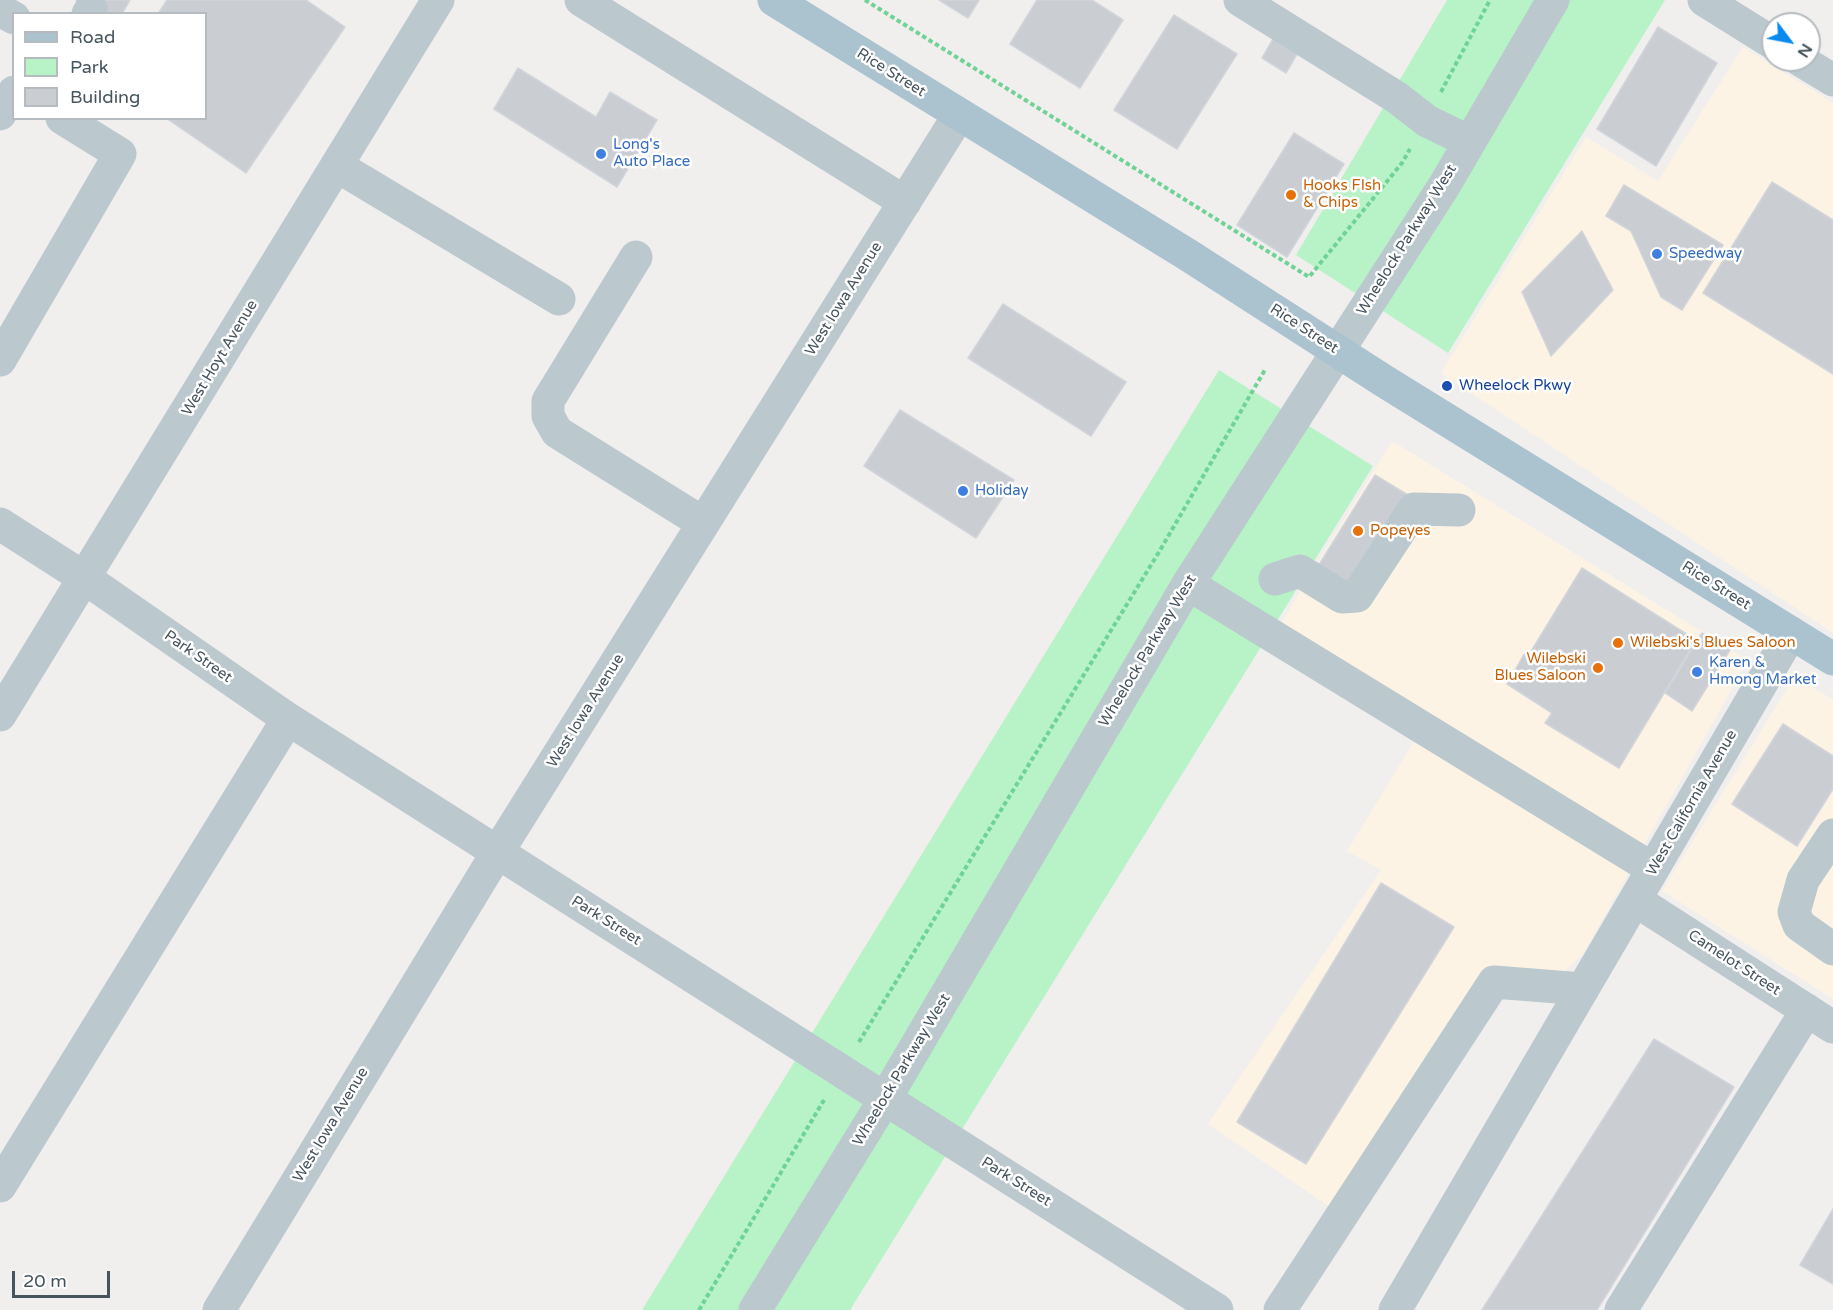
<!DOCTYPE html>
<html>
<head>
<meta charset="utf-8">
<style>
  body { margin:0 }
  #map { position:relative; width:1833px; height:1310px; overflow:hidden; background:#f1eeee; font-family:"Varela Round",sans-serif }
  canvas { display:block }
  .legend { position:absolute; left:12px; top:12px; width:195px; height:108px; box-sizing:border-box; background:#fff; border:2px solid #b5bbbe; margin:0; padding:8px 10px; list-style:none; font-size:18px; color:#45545d }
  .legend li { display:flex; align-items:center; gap:12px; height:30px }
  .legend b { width:30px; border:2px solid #b5bbbe }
  .north { position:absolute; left:1761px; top:12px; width:60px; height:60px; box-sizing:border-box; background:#fff; border:2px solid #b5bbbe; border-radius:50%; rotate:122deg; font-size:16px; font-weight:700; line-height:24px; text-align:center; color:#45545d }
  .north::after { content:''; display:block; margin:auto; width:21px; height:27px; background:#0b8aed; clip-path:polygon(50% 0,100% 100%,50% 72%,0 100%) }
  .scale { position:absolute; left:12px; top:1271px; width:98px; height:27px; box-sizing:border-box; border:3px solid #45545d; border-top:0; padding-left:8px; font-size:18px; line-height:21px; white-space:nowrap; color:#45545d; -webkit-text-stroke:4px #fff; paint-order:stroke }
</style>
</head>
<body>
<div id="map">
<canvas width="1833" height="1310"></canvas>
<ul class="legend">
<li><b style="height:8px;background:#abc2cf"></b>Road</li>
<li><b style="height:16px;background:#b8f2c7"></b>Park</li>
<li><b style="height:16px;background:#caced3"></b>Building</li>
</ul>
<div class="north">N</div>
<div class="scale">20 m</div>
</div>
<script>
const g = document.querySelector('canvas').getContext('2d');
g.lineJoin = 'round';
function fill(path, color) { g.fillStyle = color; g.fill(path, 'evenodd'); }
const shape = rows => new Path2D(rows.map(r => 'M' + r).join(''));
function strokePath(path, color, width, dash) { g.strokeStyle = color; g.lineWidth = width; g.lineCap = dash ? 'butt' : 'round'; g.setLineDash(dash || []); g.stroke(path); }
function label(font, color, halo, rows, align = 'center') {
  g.font = font + ' "Varela Round",sans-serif'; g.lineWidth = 5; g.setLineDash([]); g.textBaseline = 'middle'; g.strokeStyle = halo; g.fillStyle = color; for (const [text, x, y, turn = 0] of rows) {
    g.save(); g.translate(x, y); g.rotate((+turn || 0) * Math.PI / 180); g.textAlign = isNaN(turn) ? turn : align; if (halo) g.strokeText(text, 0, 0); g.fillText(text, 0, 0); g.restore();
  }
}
const commercial = shape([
  [1743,47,1833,103,1833,633,1441,373,1586,137,1658,181],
  [1392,441,1748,660,1583,954,1557,978,1498,969,1349,1220,1208,1124,1381,870,1347,851,1417,737,1265,649],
  [1795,676,1833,700,1833,999,1662,891]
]);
const green = shape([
  [1447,0,1665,0,1448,353,1296,255],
  [1219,370,1373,466,850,1310,642,1310]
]);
const building = shape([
  [76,0,130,0,122,14,98,14,76,0],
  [167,0,306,0,345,27,246,173,166,118,206,118,206,14,158,14,167,0],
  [939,0,979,0,968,18,939,0],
  [1037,0,1092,0,1123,20,1080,88,1010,44,1037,0],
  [1174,15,1237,54,1177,149,1114,110,1174,15],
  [1658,27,1717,63,1656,166,1597,129,1658,27],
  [1273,39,1297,54,1286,73,1262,58,1273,39],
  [518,68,596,117,610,92,657,120,617,187,494,109,518,68],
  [1294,133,1344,164,1287,257,1237,225,1294,133],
  [1772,182,1833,220,1833,374,1703,293,1772,182],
  [1624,185,1723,245,1682,310,1661,297,1631,231,1606,216,1624,185],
  [1582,231,1613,290,1551,356,1522,292,1582,231],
  [1003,304,1126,382,1091,436,968,358,1003,304],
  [900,410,1014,480,976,538,864,466,900,410],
  [1375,475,1408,495,1347,592,1315,571,1375,475],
  [1582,568,1696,640,1619,768,1545,723,1552,713,1507,684,1526,651,1530,653,1582,568],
  [1702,633,1730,650,1692,711,1665,693,1702,633],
  [1783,724,1833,756,1833,789,1797,846,1732,804,1783,724],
  [1381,883,1454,927,1306,1164,1237,1122,1381,883],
  [1654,1039,1734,1087,1597,1310,1482,1310,1654,1039],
  [1833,1209,1833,1284,1800,1265,1833,1209]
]);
const path = shape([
  [865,0,1309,277,1402,163,1410,149],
  [1441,92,1490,0],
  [859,1042,1159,552,1266,368],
  [699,1310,824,1100]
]);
const minor = shape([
  [581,0,905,202],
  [1240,0,1396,97,1427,121,1468,141],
  [1704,0,1773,43],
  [0,10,14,18],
  [88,14,91,9],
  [1800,60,1833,80],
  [0,114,14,92],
  [337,166,559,299],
  [636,257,548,401,548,416,557,432,703,523],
  [0,360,120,154,62,118],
  [0,524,86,579,288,719,1217,1310],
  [1275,579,1300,571,1342,597,1357,596,1414,509,1459,510],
  [1188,584,1653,869],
  [0,715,438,0],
  [1833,835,1803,880,1794,912,1799,925,1833,949],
  [1635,900,1833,1027],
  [0,1186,288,719],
  [219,1310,497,853,959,115],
  [755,1310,885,1099,1188,584,1444,186,1553,0],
  [1280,1310,1494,982,1583,989],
  [1395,1310,1791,633],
  [1621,1310,1807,1010]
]);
const major = shape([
  [774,0,1188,255,1384,381,1833,659]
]);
const markers = [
  [601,154,6,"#3f7fe0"],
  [1291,195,6,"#e8710a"],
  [1657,254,6,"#3f7fe0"],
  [1447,386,6,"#1a4fb4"],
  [963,491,6,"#3f7fe0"],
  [1358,531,6,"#e8710a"],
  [1618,643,6,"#e8710a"],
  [1598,668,6,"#e8710a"],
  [1697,672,6,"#3f7fe0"]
];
const streetNames = [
  ["Rice Street",891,73,32],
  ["Wheelock Parkway West",1407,240,-58],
  ["West Iowa Avenue",844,299,-58],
  ["Rice Street",1304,329,33],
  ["West Hoyt Avenue",220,358,-59],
  ["Rice Street",1716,586,32],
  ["Wheelock Parkway West",1148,651,-59],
  ["Park Street",198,657,35],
  ["West Iowa Avenue",586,711,-58],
  ["West California Avenue",1692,803,-60],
  ["Park Street",606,921,32],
  ["Camelot Street",1734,963,33],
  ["Wheelock Parkway West",902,1070,-59],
  ["West Iowa Avenue",331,1125,-59],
  ["Park Street",1016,1182,32]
];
const shopNames = [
  ["Long's",613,145],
  ["Auto Place",613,162],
  ["Speedway",1669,254],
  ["Holiday",975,491],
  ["Karen &",1709,663],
  ["Hmong Market",1709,680]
];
const foodNames = [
  ["Hooks FIsh",1303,186],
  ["& Chips",1303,203],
  ["Popeyes",1370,531],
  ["Wilebski's Blues Saloon",1630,643],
  ["Wilebski",1586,659,"right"],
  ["Blues Saloon",1586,676,"right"]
];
const transitNames = [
  ["Wheelock Pkwy",1459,386]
];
fill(commercial, '#fdf3e5');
fill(green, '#b8f2c7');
fill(building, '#caced3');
strokePath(building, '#d1d5da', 1.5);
strokePath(path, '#6ed394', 4, [4.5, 3]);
strokePath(minor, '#bbc8ce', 33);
strokePath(major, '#abc2cf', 33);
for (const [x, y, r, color] of markers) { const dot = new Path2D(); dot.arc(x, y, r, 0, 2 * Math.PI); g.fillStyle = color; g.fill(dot); strokePath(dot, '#fff', 2); }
label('15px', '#45545d', '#fff', streetNames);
label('15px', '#366cbe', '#fff', shopNames, 'left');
label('15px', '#c56008', '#fff', foodNames, 'left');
label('15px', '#164399', '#fff', transitNames, 'left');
</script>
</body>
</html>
